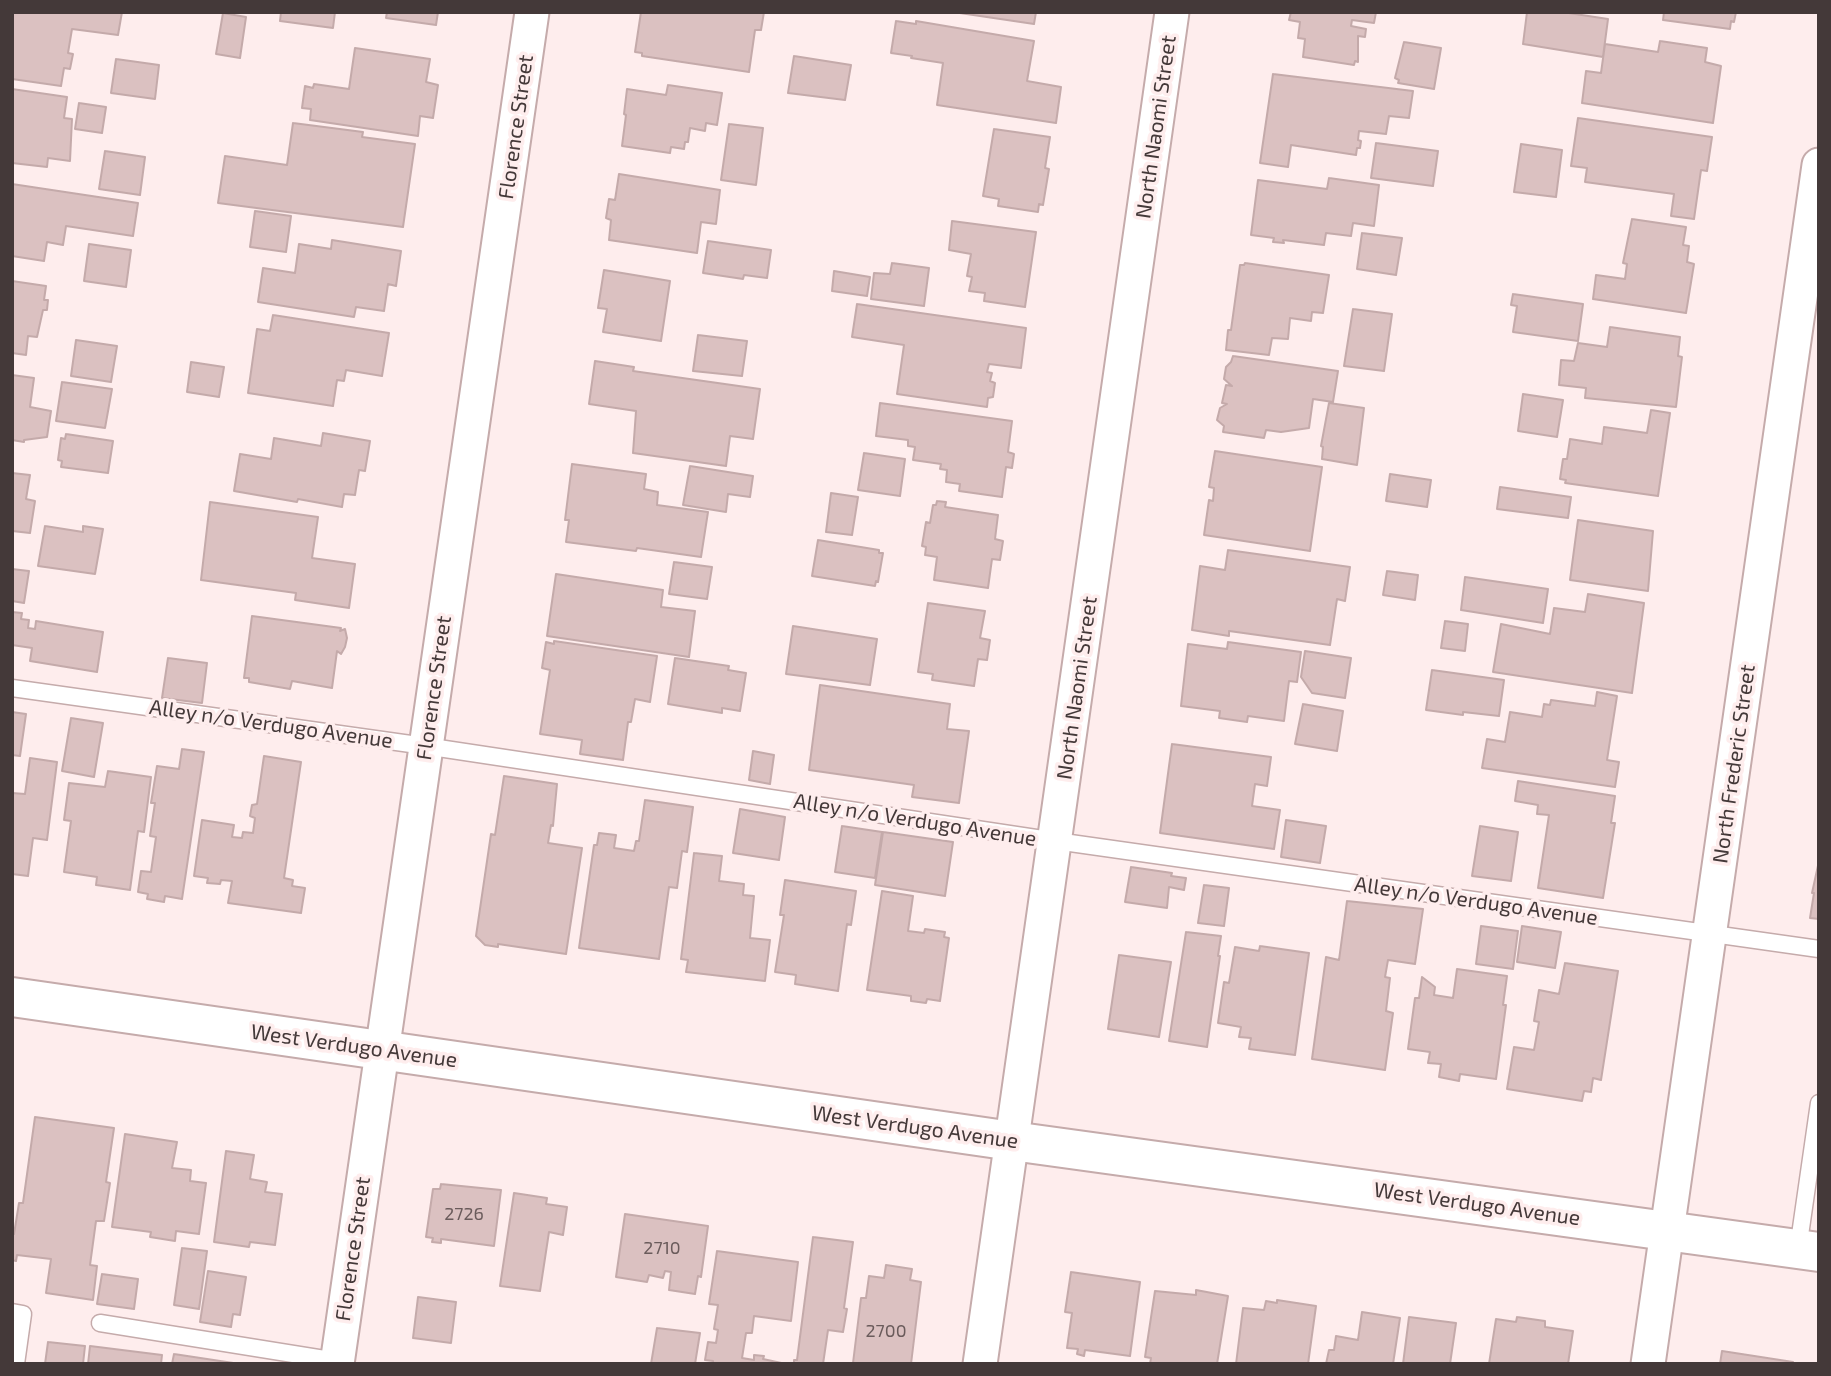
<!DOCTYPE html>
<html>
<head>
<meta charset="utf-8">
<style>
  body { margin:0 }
  #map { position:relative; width:1831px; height:1376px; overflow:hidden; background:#feeded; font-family:"Exo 2",sans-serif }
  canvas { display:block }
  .frame { position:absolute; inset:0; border:14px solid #443939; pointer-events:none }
</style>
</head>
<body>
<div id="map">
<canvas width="1831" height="1376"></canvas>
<div class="frame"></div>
</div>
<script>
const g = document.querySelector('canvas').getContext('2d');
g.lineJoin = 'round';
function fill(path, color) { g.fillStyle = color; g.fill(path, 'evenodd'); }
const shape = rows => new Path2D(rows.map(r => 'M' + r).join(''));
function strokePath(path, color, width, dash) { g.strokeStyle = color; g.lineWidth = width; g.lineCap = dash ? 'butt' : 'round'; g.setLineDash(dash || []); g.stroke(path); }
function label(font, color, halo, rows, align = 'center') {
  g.font = font + ' "Exo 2",sans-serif'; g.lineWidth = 7; g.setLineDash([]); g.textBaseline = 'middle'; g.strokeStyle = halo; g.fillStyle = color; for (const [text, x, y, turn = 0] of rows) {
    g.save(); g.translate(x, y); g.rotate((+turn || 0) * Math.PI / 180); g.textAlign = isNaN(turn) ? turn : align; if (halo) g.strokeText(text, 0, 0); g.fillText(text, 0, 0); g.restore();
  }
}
const building = shape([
  [12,12,122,12,118,35,72,29,68,53,73,54,70,69,64,68,61,86,12,79,12,12],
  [281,12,335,12,333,28,280,21,281,12],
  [387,12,438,12,436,25,386,18,387,12],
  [641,12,764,12,761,30,755,30,749,72,642,56,642,53,635,52,641,12],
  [953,12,1036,12,1034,24,953,12],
  [1291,12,1376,12,1374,23,1352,20,1351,26,1366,29,1365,37,1358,36,1358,62,1355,61,1354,65,1303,57,1305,39,1298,38,1300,22,1289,20,1291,12],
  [1527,12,1562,12,1608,19,1603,57,1523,44,1527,12],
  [1664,12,1736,12,1734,22,1731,21,1730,29,1663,20,1664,12],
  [223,13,246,17,240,58,216,54,223,13],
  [896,21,916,24,916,21,1034,41,1027,81,1061,87,1056,123,937,105,943,63,911,58,912,56,891,53,896,21],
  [1660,41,1707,48,1705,62,1721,66,1713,123,1582,103,1586,71,1601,73,1605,44,1658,52,1660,41],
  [1404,42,1441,48,1434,89,1398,83,1399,80,1395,78,1404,42],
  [355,48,430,59,426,82,438,85,433,118,420,116,418,136,310,120,311,109,302,108,305,86,313,88,314,84,349,89,355,48],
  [794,56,851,65,845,100,788,93,794,56],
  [116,59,159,65,155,99,111,93,116,59],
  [1273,74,1413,91,1409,118,1389,116,1386,134,1359,131,1358,140,1361,141,1360,148,1357,148,1356,155,1291,145,1288,167,1260,163,1273,74],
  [668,85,722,93,717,125,706,123,705,131,690,128,688,142,685,142,684,149,671,147,670,153,622,146,626,115,624,114,627,89,666,95,668,85],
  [12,89,67,97,64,118,72,119,70,161,48,158,47,167,12,163,12,89],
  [79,103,106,107,102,133,75,129,79,103],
  [1578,118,1712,137,1707,171,1701,170,1694,219,1671,216,1674,194,1585,182,1587,168,1571,166,1578,118],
  [293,123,363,132,362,137,415,144,403,227,218,203,225,156,287,165,293,123],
  [729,124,763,128,756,185,721,180,729,124],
  [994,129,1050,137,1045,168,1049,169,1043,205,1039,204,1038,212,998,206,999,199,983,196,994,129],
  [1376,143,1438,151,1433,186,1371,178,1376,143],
  [1521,144,1562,150,1556,197,1514,192,1521,144],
  [105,151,145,157,140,195,99,189,105,151],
  [619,174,720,190,716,224,701,222,697,253,609,240,611,220,606,218,609,199,615,200,619,174],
  [1329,178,1379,185,1374,226,1353,223,1351,236,1326,233,1324,245,1283,240,1284,243,1273,242,1274,238,1251,235,1258,180,1327,189,1329,178],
  [12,184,138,203,133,236,66,226,63,245,47,242,44,261,12,256,12,184],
  [255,211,291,216,286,252,250,247,255,211],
  [1632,219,1686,227,1683,245,1689,246,1687,262,1694,264,1686,313,1593,299,1596,275,1625,279,1627,264,1623,263,1632,219],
  [952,221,1036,232,1025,307,984,301,985,293,969,291,972,277,967,276,971,254,949,250,952,221],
  [1362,233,1402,238,1396,275,1357,269,1362,233],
  [332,240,401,251,396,286,388,284,384,311,356,307,354,317,258,302,263,268,295,273,299,244,331,249,332,240],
  [708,241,771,250,767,278,744,275,743,279,703,273,708,241],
  [89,244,131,250,126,287,84,281,89,244],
  [892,263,929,268,924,306,871,299,874,273,890,274,892,263],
  [1245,263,1329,275,1323,313,1312,312,1311,321,1290,318,1288,339,1272,338,1269,355,1226,350,1228,330,1231,330,1240,265,1244,265,1245,263],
  [604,270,670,281,661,341,603,332,607,309,598,308,604,270],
  [834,271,870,277,867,296,832,291,834,271],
  [12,281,46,286,44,300,48,300,47,310,43,310,37,337,28,336,26,355,12,353,12,281],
  [1513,294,1583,304,1578,341,1513,332,1517,306,1511,305,1513,294],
  [857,304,1026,328,1021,368,989,364,987,372,992,373,990,381,995,383,993,397,988,398,987,407,897,394,904,345,852,337,857,304],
  [1353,309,1392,314,1384,371,1344,366,1353,309],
  [273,315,389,333,382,376,346,370,344,381,337,380,333,406,248,393,257,329,270,331,273,315],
  [1610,327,1680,337,1678,356,1682,357,1676,407,1585,398,1586,388,1559,385,1561,360,1574,361,1578,343,1607,347,1610,327],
  [698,335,747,341,742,376,693,371,698,335],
  [76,340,117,346,111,382,71,376,76,340],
  [1233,356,1338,371,1333,402,1313,399,1309,428,1281,432,1266,430,1264,438,1223,432,1224,426,1217,420,1220,408,1227,404,1222,403,1226,385,1232,386,1224,379,1226,367,1231,362,1233,356],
  [595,361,634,367,633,371,760,389,753,439,730,436,726,466,633,453,636,411,589,404,595,361],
  [191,362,224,367,219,397,187,392,191,362],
  [12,375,34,378,30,407,51,411,47,437,24,440,24,442,12,440,12,375],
  [62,382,112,389,105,428,56,421,62,382],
  [1523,394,1563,400,1557,437,1518,431,1523,394],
  [880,403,1012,421,1008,452,1014,454,1012,468,1006,467,1002,497,959,491,960,484,946,482,947,470,940,469,941,464,913,460,915,447,908,446,908,440,876,436,880,403],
  [1329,403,1364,408,1357,465,1322,459,1323,447,1321,446,1329,403],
  [1651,410,1670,413,1658,496,1565,483,1566,480,1560,479,1563,459,1567,459,1570,439,1602,444,1604,427,1647,433,1651,410],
  [323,433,370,441,365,471,359,470,355,495,344,494,342,507,298,499,297,502,234,491,240,454,271,459,274,438,321,446,323,433],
  [66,434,113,441,108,473,61,467,62,461,58,460,61,438,65,439,66,434],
  [1215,451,1322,467,1310,551,1204,535,1209,500,1213,501,1214,488,1209,487,1215,451],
  [864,453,905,459,900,496,858,490,864,453],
  [572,464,646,474,644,489,658,492,657,505,708,512,701,557,637,548,636,551,566,542,569,520,565,520,572,464],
  [690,466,753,476,750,497,728,494,726,512,683,505,690,466],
  [12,473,30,475,26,499,35,501,30,533,12,531,12,473],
  [1390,474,1431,480,1427,507,1386,501,1390,474],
  [1500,487,1571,497,1568,518,1497,509,1500,487],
  [831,493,858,497,852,535,826,532,831,493],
  [937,501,946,502,945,507,998,515,995,539,1003,541,1000,560,992,559,988,588,934,580,937,557,925,555,926,547,922,546,926,522,930,523,933,505,936,505,937,501],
  [210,502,318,517,312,558,355,564,349,608,295,600,296,593,201,580,210,502],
  [1578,520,1653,531,1648,591,1570,580,1578,520],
  [45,526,83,532,83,526,103,529,95,574,38,566,45,526],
  [818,540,879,550,879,553,883,553,878,582,876,581,875,586,812,576,818,540],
  [1228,550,1350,567,1345,601,1337,599,1330,645,1229,631,1229,636,1192,630,1200,566,1225,570,1228,550],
  [674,562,712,567,707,599,669,594,674,562],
  [12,569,29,571,24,603,12,601,12,569],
  [1387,571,1418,575,1415,600,1383,595,1387,571],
  [556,574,663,590,661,607,695,611,689,657,547,636,556,574],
  [1465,577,1548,589,1543,623,1461,610,1465,577],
  [1588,594,1644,603,1632,693,1493,672,1501,624,1550,634,1554,608,1585,612,1588,594],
  [928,603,985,611,980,638,990,640,987,660,978,659,974,686,932,680,933,674,918,672,928,603],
  [12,612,22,613,21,619,29,620,28,628,35,629,36,621,103,632,97,672,30,661,32,648,12,645,12,612],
  [252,616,341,628,340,631,345,629,347,638,345,647,341,654,337,651,332,688,292,681,290,689,249,682,249,678,244,678,252,616],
  [1445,621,1468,624,1465,651,1441,648,1445,621],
  [793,626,877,639,870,685,786,674,793,626],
  [554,641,657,656,650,702,635,699,631,722,628,722,623,760,580,754,582,740,540,734,550,670,542,668,546,642,554,644,554,641],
  [1228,642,1301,652,1297,682,1289,681,1284,721,1248,716,1247,722,1219,718,1220,711,1181,706,1188,644,1227,649,1228,642],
  [1305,651,1351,658,1345,698,1312,693,1301,677,1305,651],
  [168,658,207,663,202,703,162,698,168,658],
  [675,658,729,666,728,670,746,673,740,711,722,708,722,713,668,704,675,658],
  [1432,670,1504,680,1499,716,1463,712,1463,715,1426,710,1432,670],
  [820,685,950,704,947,729,969,731,959,803,912,797,914,785,809,770,820,685],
  [1597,692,1617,696,1607,760,1619,762,1615,787,1482,768,1487,739,1505,742,1510,712,1542,717,1544,704,1550,705,1551,700,1595,706,1597,692],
  [1303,704,1343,711,1337,751,1295,744,1303,704],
  [12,712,26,714,20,756,12,755,12,712],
  [71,718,103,723,94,777,62,771,71,718],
  [1172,744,1271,757,1267,786,1255,784,1252,806,1280,810,1274,849,1160,833,1172,744],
  [182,749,204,752,182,899,165,896,164,902,147,899,148,894,138,892,141,871,151,872,156,837,150,836,155,803,151,803,157,766,179,769,182,749],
  [753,751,774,755,770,784,749,780,753,751],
  [264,756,301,762,284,878,293,880,292,886,305,888,301,913,228,903,232,881,221,880,220,884,207,883,208,878,194,876,202,820,234,825,232,837,242,838,243,832,253,833,255,818,250,816,252,805,257,804,264,756],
  [30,758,57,762,47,840,33,838,28,876,12,874,12,793,25,794,30,758],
  [108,771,151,777,144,832,138,831,130,890,96,885,97,877,64,872,71,821,64,820,69,783,105,787,108,771],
  [504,776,557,784,553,826,551,825,548,843,582,848,566,954,498,944,498,947,485,945,476,936,491,834,495,835,504,776],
  [1518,781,1615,796,1611,823,1615,823,1603,898,1538,888,1549,815,1537,814,1538,805,1515,801,1518,781],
  [645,800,693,807,687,852,682,851,677,888,669,887,659,959,579,948,594,845,597,845,599,833,616,835,614,848,634,851,636,841,639,841,645,800],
  [740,809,785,817,779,860,733,853,740,809],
  [1286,820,1326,826,1320,863,1281,857,1286,820],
  [842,826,882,832,875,878,835,872,842,826],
  [1480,826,1518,832,1511,881,1472,876,1480,826],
  [883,832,953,842,945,896,875,885,883,832],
  [694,853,722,856,719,881,744,884,743,895,754,896,750,938,770,940,765,981,686,972,688,960,681,959,694,853],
  [1819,861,1819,919,1810,918,1814,893,1812,893,1819,861],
  [1131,867,1172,873,1171,876,1186,878,1184,890,1169,887,1167,908,1125,902,1131,867],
  [785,880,856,891,851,925,847,924,838,991,795,984,796,975,775,972,784,915,780,915,785,880],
  [1204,885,1229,888,1224,926,1198,923,1204,885],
  [882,891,913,896,908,931,924,933,925,929,945,932,944,937,949,938,940,1001,927,999,926,1003,911,1001,911,996,867,990,882,891],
  [1347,901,1423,909,1415,964,1388,960,1385,977,1390,978,1386,1011,1393,1013,1385,1070,1312,1059,1326,957,1339,960,1347,901],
  [1481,926,1518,931,1513,969,1476,964,1481,926],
  [1522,926,1561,932,1555,968,1517,962,1522,926],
  [1186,932,1221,936,1218,956,1220,956,1207,1047,1169,1041,1186,932],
  [1260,946,1309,953,1295,1055,1249,1049,1251,1038,1239,1037,1241,1027,1218,1023,1224,982,1229,983,1235,947,1259,951,1260,946],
  [1119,955,1171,962,1159,1037,1108,1029,1119,955],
  [1565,963,1618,971,1601,1080,1593,1078,1591,1092,1584,1091,1582,1101,1507,1089,1514,1047,1534,1050,1539,1022,1534,1021,1539,990,1559,994,1565,963],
  [1457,969,1507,976,1503,1005,1506,1005,1496,1079,1460,1074,1459,1081,1439,1077,1441,1064,1428,1063,1430,1052,1408,1049,1415,998,1419,998,1422,977,1435,987,1434,995,1453,998,1457,969],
  [35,1117,114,1128,106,1182,110,1183,104,1221,96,1221,90,1265,97,1266,93,1300,46,1293,51,1259,17,1255,16,1261,12,1260,12,1234,14,1234,19,1203,23,1203,35,1117],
  [125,1134,177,1142,172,1168,191,1170,190,1181,206,1183,199,1234,176,1231,175,1241,150,1237,151,1232,112,1227,125,1134],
  [226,1151,254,1155,250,1179,267,1182,265,1192,282,1194,275,1245,250,1242,249,1247,214,1242,226,1151],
  [441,1184,501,1190,494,1246,441,1239,441,1243,432,1242,433,1238,426,1237,433,1189,440,1189,441,1184],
  [514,1193,547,1198,546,1204,567,1207,563,1235,549,1232,540,1291,500,1286,514,1193],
  [625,1214,708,1226,701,1277,698,1276,695,1294,669,1290,671,1272,665,1271,663,1278,649,1275,647,1282,616,1277,625,1214],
  [813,1237,853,1242,844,1308,847,1309,843,1332,828,1330,823,1364,794,1364,794,1360,797,1360,813,1237],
  [182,1248,207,1251,199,1309,174,1305,182,1248],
  [717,1251,798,1262,791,1321,754,1316,752,1333,746,1333,742,1358,754,1360,754,1355,764,1356,763,1359,786,1364,713,1364,713,1361,705,1360,708,1342,716,1343,718,1330,714,1329,718,1305,709,1304,717,1251],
  [886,1265,912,1269,910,1280,921,1282,911,1364,853,1363,861,1298,866,1298,869,1276,884,1278,886,1265],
  [208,1271,246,1277,240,1315,233,1314,231,1327,200,1322,208,1271],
  [1071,1272,1140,1282,1130,1356,1085,1350,1084,1356,1077,1354,1078,1349,1067,1348,1072,1313,1065,1312,1071,1272],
  [102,1274,138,1279,134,1309,97,1304,102,1274],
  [1196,1290,1228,1296,1217,1364,1150,1364,1151,1358,1145,1357,1155,1291,1196,1295,1196,1290],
  [418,1297,456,1302,451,1343,413,1338,418,1297],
  [1277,1300,1316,1306,1308,1364,1236,1364,1243,1308,1264,1310,1266,1301,1277,1303,1277,1300],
  [1362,1312,1400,1318,1393,1364,1326,1364,1329,1350,1334,1350,1336,1336,1358,1340,1362,1312],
  [1409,1317,1456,1323,1450,1364,1403,1364,1409,1317],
  [1517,1317,1545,1321,1545,1327,1573,1331,1568,1364,1489,1364,1496,1319,1516,1322,1517,1317],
  [657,1328,700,1333,695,1364,651,1364,657,1328],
  [48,1342,85,1346,83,1364,45,1364,48,1342],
  [90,1346,162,1355,161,1364,88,1364,90,1346],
  [1722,1351,1793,1362,1793,1364,1720,1364,1722,1351],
  [174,1354,240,1364,172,1364,174,1354]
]);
const lane = shape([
  [12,688,425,746,1056,841,1819,949],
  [1798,1249,1819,1103],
  [12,1312,23,1314,16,1364],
  [100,1323,337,1361]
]);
const street = shape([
  [337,1364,532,12],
  [980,1364,1172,12],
  [1648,1364,1819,165]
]);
const secondary = shape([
  [12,997,1012,1141,1819,1252]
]);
const numberNames = [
  ["2726",464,1214],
  ["2710",662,1248],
  ["2700",886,1331]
];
const streetNames = [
  ["Florence Street",516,127,-82],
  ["North Naomi Street",1156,127,-82],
  ["Florence Street",434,688,-82],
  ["North Naomi Street",1077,688,-82],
  ["Alley n/o Verdugo Avenue",271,724,8],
  ["North Frederic Street",1734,764,-82],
  ["Alley n/o Verdugo Avenue",915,820,9],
  ["Alley n/o Verdugo Avenue",1476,901,8],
  ["West Verdugo Avenue",354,1046,8],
  ["West Verdugo Avenue",915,1127,8],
  ["West Verdugo Avenue",1477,1204,8],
  ["Florence Street",353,1249,-82]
];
fill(building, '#dbc1c1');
strokePath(building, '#c4aaaa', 2);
strokePath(lane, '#c5abab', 19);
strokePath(street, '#c5abab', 37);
strokePath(secondary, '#c5abab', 42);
strokePath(lane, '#fff', 16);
strokePath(street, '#fff', 33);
strokePath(secondary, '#fff', 38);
label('18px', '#6a5b5b', null, numberNames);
label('21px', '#443939', '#feeded', streetNames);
</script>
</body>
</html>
